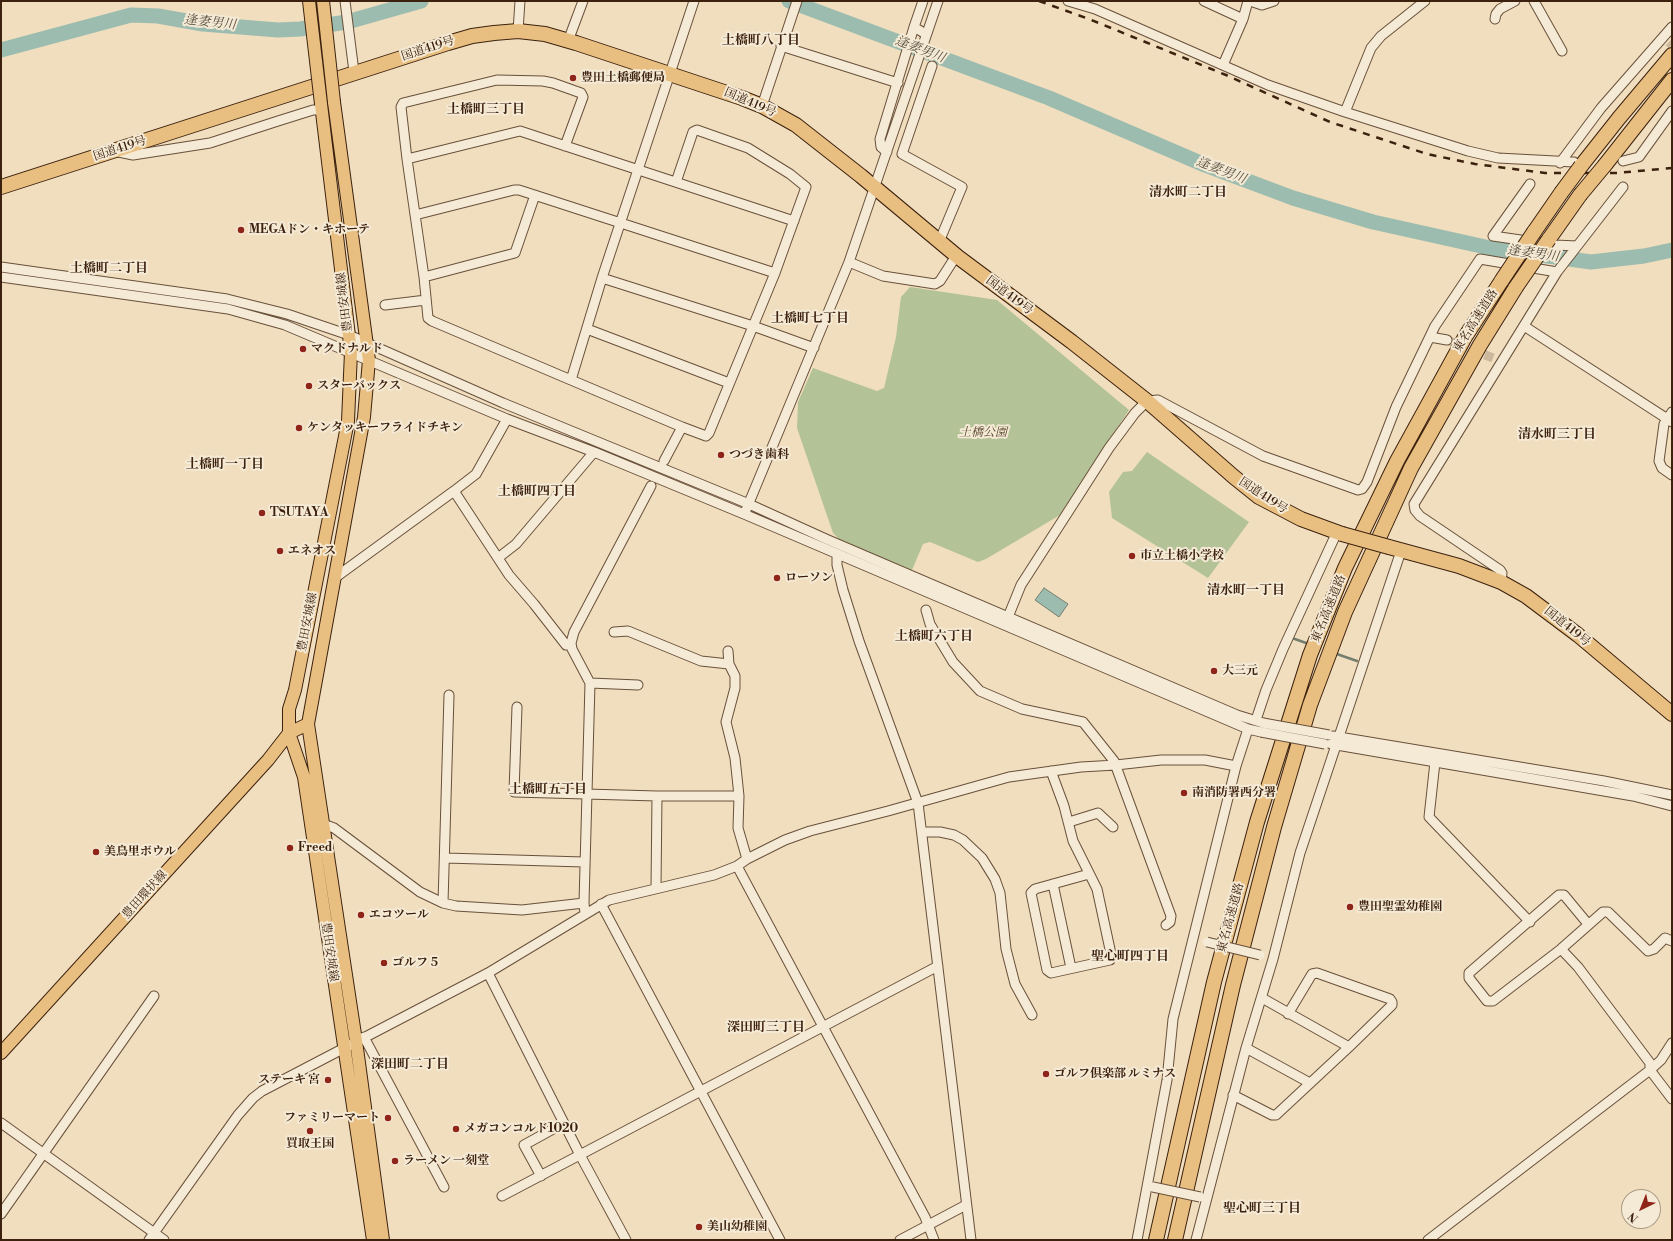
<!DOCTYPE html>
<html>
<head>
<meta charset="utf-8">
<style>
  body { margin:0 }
  #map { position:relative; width:1673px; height:1241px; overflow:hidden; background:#f0debf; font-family:"Libre Bodoni",serif }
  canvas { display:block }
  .frame { position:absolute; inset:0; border:2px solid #3c210e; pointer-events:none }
  .north { position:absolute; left:1621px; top:1189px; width:40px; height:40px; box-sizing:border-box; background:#f5ead5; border:1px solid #ab9a85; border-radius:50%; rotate:223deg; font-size:11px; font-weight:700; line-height:16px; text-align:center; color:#3c210e }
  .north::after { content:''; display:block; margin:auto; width:14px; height:18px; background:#8f2418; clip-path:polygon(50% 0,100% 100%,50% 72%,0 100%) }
</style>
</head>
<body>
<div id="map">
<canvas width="1673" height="1241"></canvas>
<div class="frame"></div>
<div class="north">N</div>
</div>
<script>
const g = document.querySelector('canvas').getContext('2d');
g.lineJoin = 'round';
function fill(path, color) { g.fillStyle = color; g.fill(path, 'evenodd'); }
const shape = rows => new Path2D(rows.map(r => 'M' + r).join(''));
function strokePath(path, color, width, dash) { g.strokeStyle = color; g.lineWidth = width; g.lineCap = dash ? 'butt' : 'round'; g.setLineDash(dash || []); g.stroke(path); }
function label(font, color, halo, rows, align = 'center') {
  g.font = font + ' "Libre Bodoni","Noto Serif JP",serif'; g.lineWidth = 4; g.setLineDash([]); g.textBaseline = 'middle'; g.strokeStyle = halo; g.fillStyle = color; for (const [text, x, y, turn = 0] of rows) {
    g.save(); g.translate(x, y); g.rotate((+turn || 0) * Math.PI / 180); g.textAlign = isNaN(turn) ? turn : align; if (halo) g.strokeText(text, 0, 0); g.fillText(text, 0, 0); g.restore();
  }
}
const green = shape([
  [910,287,997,300,1129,410,1079,486,1077,498,1066,505,1060,515,986,559,978,562,930,542,923,544,912,570,841,541,833,533,797,428,798,402,813,368,877,391,884,388,896,337,901,297],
  [1147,452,1249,522,1208,578,1112,518,1109,492,1123,472,1132,471]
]);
const water = shape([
  [1044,588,1068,604,1059,617,1035,600,1044,588]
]);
const stream = shape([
  [1292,638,1309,644],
  [1334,653,1357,661]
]);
const river = shape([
  [789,1,1049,98,1205,165,1293,198,1373,222,1490,248,1591,262,1644,256,1672,250],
  [1,50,131,15,158,16,203,24,278,30,300,29,347,22,421,1]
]);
const minorTunnel = shape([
  [1669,42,1672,45],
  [1447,340,1493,358]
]);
const minor = shape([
  [345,1,354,72],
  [923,1,914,27,924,33],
  [1068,1,1095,9,1268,85,1345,112,1468,151,1498,158,1574,162],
  [1204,1,1243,19],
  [1250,1,1262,5,1274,1],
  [1534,1,1562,51],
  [1495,19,1496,14,1500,9,1515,1],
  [518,31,520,1],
  [568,41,583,1],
  [781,46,898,83],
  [1223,65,1243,19,1248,1],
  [932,66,902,154,962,187,939,242],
  [762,106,797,1],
  [1345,112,1371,48,1381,36,1425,1],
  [114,151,133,155,210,143,278,121,313,110,322,110],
  [887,152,881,147,880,139,914,27],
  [407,159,520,131,794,221],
  [1623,161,1639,157,1672,111],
  [1560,163,1601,108,1672,27],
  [676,182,693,132,697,130,748,148,790,174,806,187,775,273,709,433,706,436,682,427],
  [1530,184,1493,236,1555,245,1577,246],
  [535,195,515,253,424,277,407,159,401,107,403,103,497,80,543,81,553,83,581,93,583,97,565,146],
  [415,215,514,190,519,190,775,273],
  [849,262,883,276,935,284,940,281,956,256],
  [1,267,227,299,287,314,349,335,503,403,749,504,826,539,1237,715,1263,723],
  [1,277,228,309,285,325,507,419,594,452,744,514,1152,688,1248,729,1261,732],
  [424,277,428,318,432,321,571,380],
  [602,278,753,326,814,348],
  [385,305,426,300],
  [1524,326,1672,422],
  [587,329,729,383],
  [1430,337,1447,340],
  [1672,412,1664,424,1659,461,1662,468,1672,475],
  [664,461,682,427,571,380,602,278,694,1],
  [454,491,476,474,507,419],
  [746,510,849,262,938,1],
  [837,555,837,565,843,590,859,641,918,803,971,1240],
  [498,558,516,544,594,452],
  [336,577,454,491,509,575,534,604,566,645,571,643],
  [1501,582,1502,573,1500,570,1420,516,1415,510,1414,504,1557,272,1623,187],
  [926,610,930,624,953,662,980,691,1022,709,1083,722,1114,761,1171,916,1170,922,1166,925],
  [1008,617,1021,585,1077,498,1109,448,1135,413,1147,401,1158,400,1263,456,1358,490,1362,489,1367,482,1396,407,1435,326,1480,259,1557,272],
  [614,632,628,631,701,661,729,664],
  [728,651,729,664,735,676,735,688,726,722,735,758,739,796],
  [590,683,638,685],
  [517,707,514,792,657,796,656,888],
  [1256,720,1266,690,1283,649,1337,532],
  [1333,736,1604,781,1672,795],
  [1331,744,1633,796,1672,806],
  [1435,762,1429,817,1530,922],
  [1051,771,1064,806,1073,841,1097,889,1111,954,1110,960,1051,973,1047,970,1031,893,1035,889,1089,874],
  [657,796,739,796,738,828,747,859],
  [1069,822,1098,813,1113,827],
  [323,824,334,828,420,892,443,903,456,906,522,910,584,903],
  [922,832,940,832,954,835,963,840,982,858,995,879,1000,893,1006,949,1015,984,1032,1015],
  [445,858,584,862],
  [737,866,925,1217,934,1240],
  [1053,884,1071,968],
  [443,903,449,695],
  [601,904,780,1240],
  [585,914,584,903,590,683,572,649,571,643,574,632,651,486],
  [1588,924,1564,895,1559,895,1469,973,1469,978,1487,1001,1493,1001,1561,949,1603,912,1608,912,1648,951,1654,949,1665,938,1672,941],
  [1561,949,1578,967,1650,1063,1650,1070,1672,1099],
  [488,973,580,1155,626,1240],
  [1262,998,1349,1047],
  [364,1037,444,1187],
  [1246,1048,1310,1083],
  [1233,1095,1272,1115,1276,1115,1349,1047,1392,1005,1392,1002,1390,999,1317,973,1312,974,1288,1014],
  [1,1123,164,1240],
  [541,1176,524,1145,564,1123],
  [502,1196,938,966],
  [1,1214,154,996],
  [149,1240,238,1115,253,1098,262,1091,488,973,609,900,714,875,737,866,747,859,785,840,810,831,888,811,1009,777,1081,767,1116,765,1161,760,1205,760,1236,766],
  [900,1240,966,1205],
  [1137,1240,1167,1080,1173,1019,1236,766,1248,729],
  [1196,1240,1246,1048,1273,959,1300,853,1401,551],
  [1428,1240,1650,1070,1661,1060,1672,1043]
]);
const major = shape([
  [334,102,369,360,364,417,308,724,356,1041,383,1240],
  [321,104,351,352,348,421,295,690,289,709,289,733,304,777,373,1240],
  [1,1053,268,760,289,733,308,724]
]);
const highway = shape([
  [1605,165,1672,80],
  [1581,166,1619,118,1672,55],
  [1,187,448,43,472,36,494,33,518,31,545,34,576,43,742,98,762,106,796,125,861,176,958,257,1072,342,1147,401,1234,477,1259,497,1301,519,1342,534],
  [1534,232,1561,193],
  [1549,239,1580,195],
  [1389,547,1459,566,1501,582,1526,596,1578,635,1672,714],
  [1156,1240,1214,982,1257,822,1310,655,1345,568,1397,461,1465,337,1502,280],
  [1175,1240,1233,985,1274,827,1310,705,1345,612,1411,468,1480,345,1516,287]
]);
const rail = shape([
  [1039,1,1089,19,1226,75,1330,122,1427,154,1475,164,1545,173,1617,173,1672,168]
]);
const minorBridge = shape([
  [1263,723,1329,735],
  [1261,732,1325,744],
  [1207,942,1260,955],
  [1153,1187,1200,1197]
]);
const majorBridge = shape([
  [309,1,321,104],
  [323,1,334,102]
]);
const highwayBridge = shape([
  [1561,193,1581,166],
  [1580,195,1605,165],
  [1502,280,1534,232],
  [1516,287,1549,239],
  [1342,534,1389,547]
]);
const markers = [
  [573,78,4,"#8f2418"],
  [241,230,4,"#8f2418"],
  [303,349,4,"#8f2418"],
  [309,386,4,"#8f2418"],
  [299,428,4,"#8f2418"],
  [721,455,4,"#8f2418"],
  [262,513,4,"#8f2418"],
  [280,551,4,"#8f2418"],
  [1132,556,4,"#8f2418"],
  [777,578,4,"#8f2418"],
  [1214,671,4,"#8f2418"],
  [1184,793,4,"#8f2418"],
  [290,848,4,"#8f2418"],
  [96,852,4,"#8f2418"],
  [1350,907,4,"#8f2418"],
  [361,915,4,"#8f2418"],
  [384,963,4,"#8f2418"],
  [1046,1074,4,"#8f2418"],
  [328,1080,4,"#8f2418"],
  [388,1118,4,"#8f2418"],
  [456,1129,4,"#8f2418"],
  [310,1131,4,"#8f2418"],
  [395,1161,4,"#8f2418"],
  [699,1227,4,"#8f2418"]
];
const streetNames = [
  ["国道419号",428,49,-18],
  ["国道419号",750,103,23],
  ["国道419号",120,149,-18],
  ["国道419号",1009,296,37],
  ["豊田安城線",345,302,-97],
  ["東名高速道路",1476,321,-58],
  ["国道419号",1263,496,33],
  ["東名高速道路",1329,609,-68],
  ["豊田安城線",308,622,-79],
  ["国道419号",1567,627,39],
  ["豊田環状線",145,895,-48],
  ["東名高速道路",1231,918,-75],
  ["豊田安城線",329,952,82]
];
const poiNames = [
  ["豊田土橋郵便局",581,78],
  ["MEGAドン・キホーテ",249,230],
  ["マクドナルド",311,349],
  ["スターバックス",317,386],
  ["ケンタッキーフライドチキン",307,428],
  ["つづき歯科",729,455],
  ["TSUTAYA",270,513],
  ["エネオス",288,551],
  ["市立土橋小学校",1140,556],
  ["ローソン",785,578],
  ["大三元",1222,671],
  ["南消防署西分署",1192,793],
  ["Freed",298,848],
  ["美鳥里ボウル",104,852],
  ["豊田聖霊幼稚園",1358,907],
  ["エコツール",369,915],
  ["ゴルフ５",392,963],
  ["ゴルフ倶楽部 ルミナス",1054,1074],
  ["ステーキ 宮",320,1080,"right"],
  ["ファミリーマート",380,1118,"right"],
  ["メガコンコルド1020",464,1129],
  ["買取王国",310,1144,"center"],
  ["ラーメン 一刻堂",403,1161],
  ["美山幼稚園",707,1227]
];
const parkNames = [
  ["土橋公園",983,433]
];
const waterNames = [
  ["逢妻男川",210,23,6],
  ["逢妻男川",920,50,21],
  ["逢妻男川",1221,171,21],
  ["逢妻男川",1533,254,8]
];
const neighbourhoodNames = [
  ["土橋町八丁目",761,41],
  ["土橋町三丁目",486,110],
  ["清水町二丁目",1188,193],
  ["土橋町二丁目",109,269],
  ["土橋町七丁目",810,319],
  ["清水町三丁目",1557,435],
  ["土橋町一丁目",225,465],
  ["土橋町四丁目",537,492],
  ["清水町一丁目",1246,591],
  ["土橋町六丁目",934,637],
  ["土橋町五丁目",548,790],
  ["聖心町四丁目",1130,957],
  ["深田町三丁目",766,1028],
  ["深田町二丁目",410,1065],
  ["聖心町三丁目",1262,1209]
];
fill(green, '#b4c297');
fill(water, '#9bbcae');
strokePath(water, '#757e6e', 1);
strokePath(stream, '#757e6e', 2.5);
strokePath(river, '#9bbcae', 15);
strokePath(minorTunnel, '#ccb89c', 9, [9, 4.5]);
strokePath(minor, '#69503a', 11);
strokePath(major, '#3c210e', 14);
strokePath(highway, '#3c210e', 16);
strokePath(minor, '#f5ead5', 9);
strokePath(major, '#e8bf80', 12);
strokePath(highway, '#e8bf80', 14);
strokePath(rail, '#3c210e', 2.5, [7, 7]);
strokePath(minorBridge, '#69503a', 11, []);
strokePath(majorBridge, '#3c210e', 14, []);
strokePath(highwayBridge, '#3c210e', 16, []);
strokePath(minorBridge, '#f5ead5', 9);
strokePath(majorBridge, '#e8bf80', 12);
strokePath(highwayBridge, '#e8bf80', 14);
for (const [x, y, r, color] of markers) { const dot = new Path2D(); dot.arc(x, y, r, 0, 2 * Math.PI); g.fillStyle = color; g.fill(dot); strokePath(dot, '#f5ead5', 1.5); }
label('12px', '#3c210e', '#f5ead5', streetNames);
label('bold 12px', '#3c210e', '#f5ead5', poiNames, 'left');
label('italic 12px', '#5a4930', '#f5ead5', parkNames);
label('italic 13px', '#58503e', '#f5ead5', waterNames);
label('bold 13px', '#3c210e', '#f5ead5', neighbourhoodNames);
</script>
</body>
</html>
